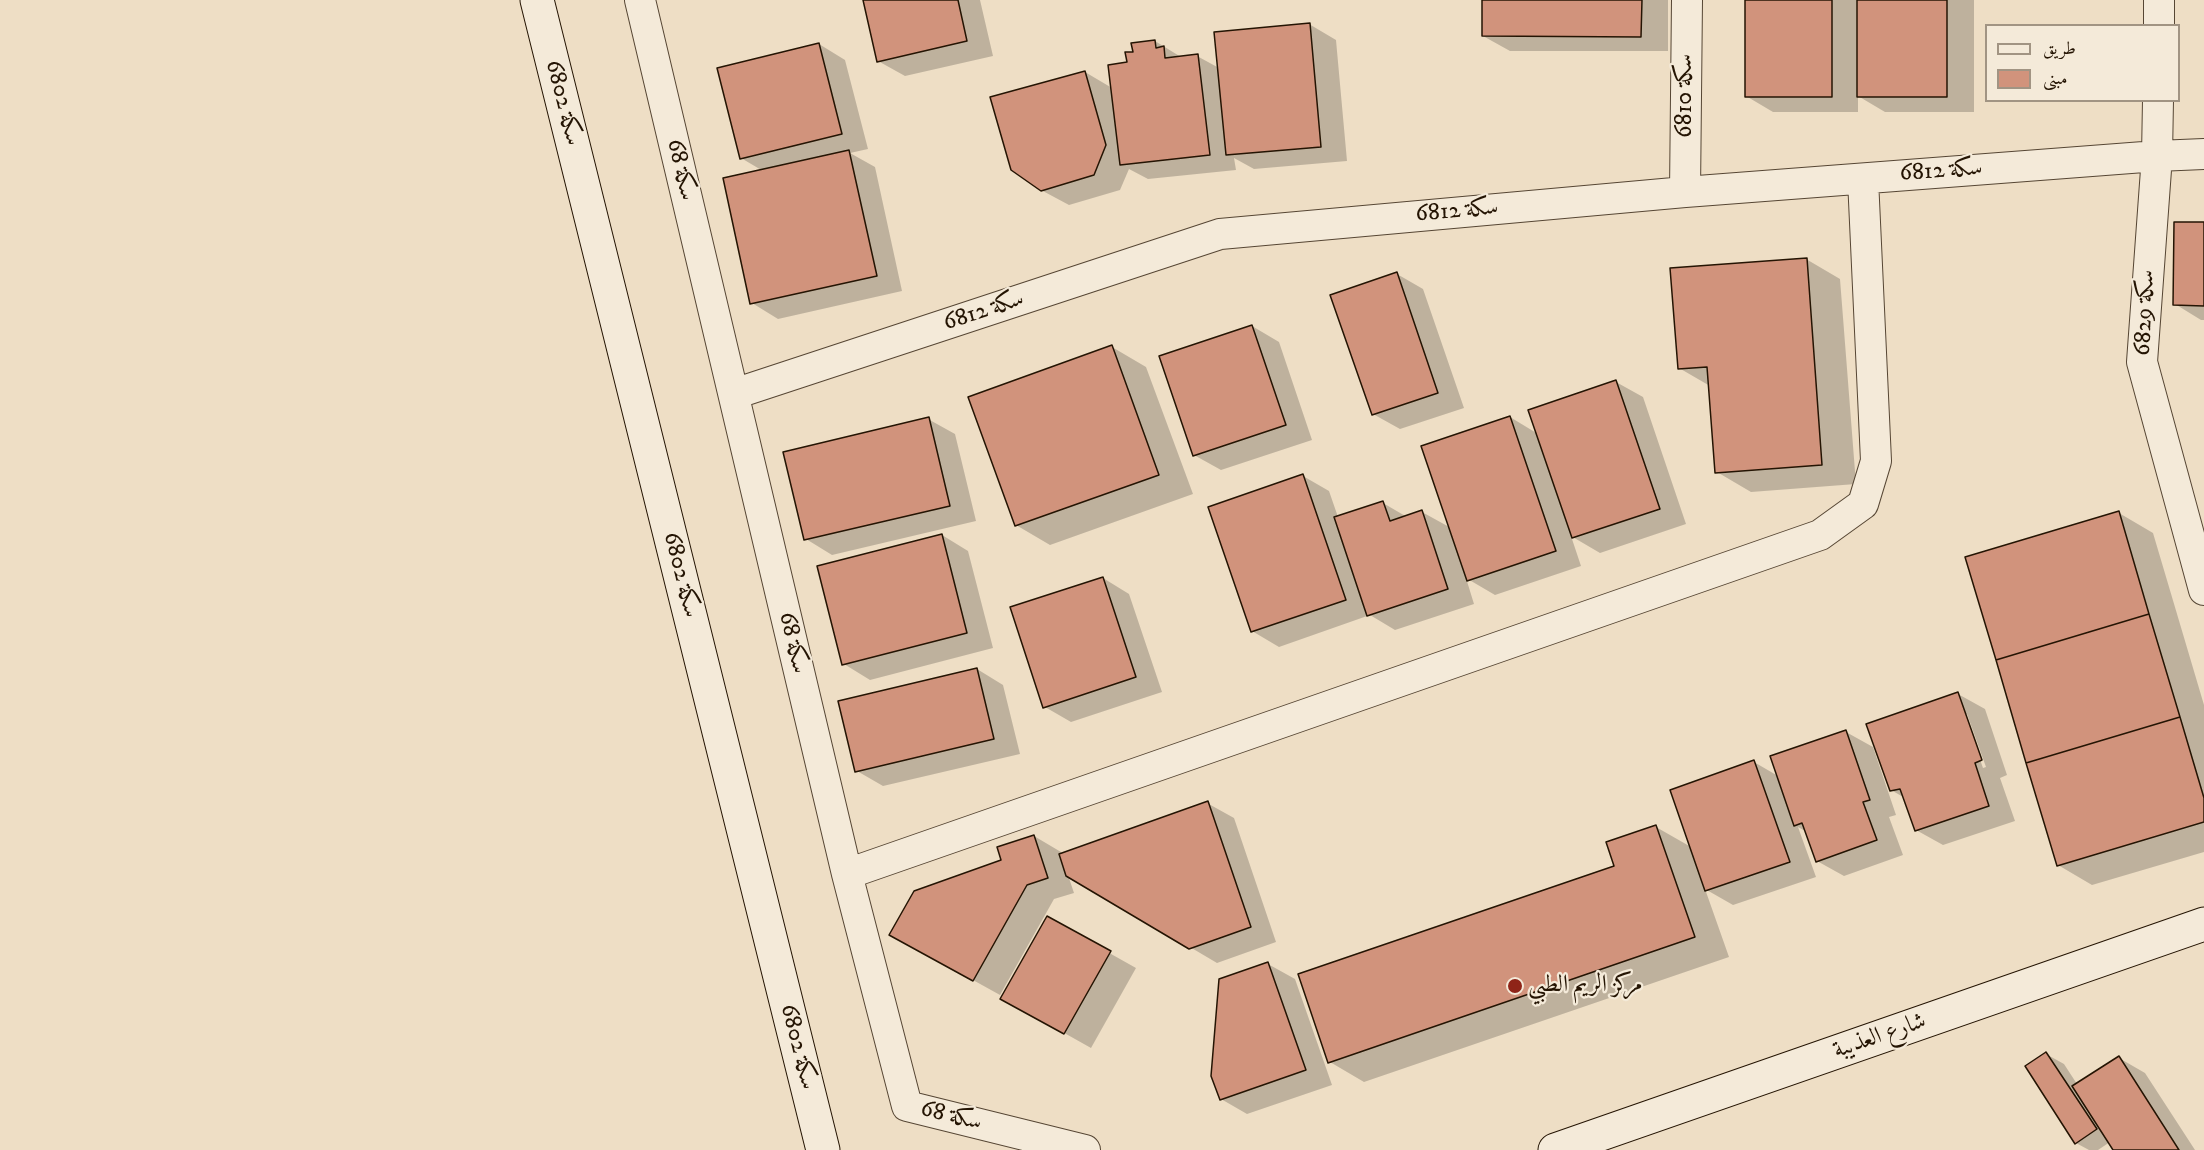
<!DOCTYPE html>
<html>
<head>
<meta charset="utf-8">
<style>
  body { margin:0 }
  #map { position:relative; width:2204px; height:1150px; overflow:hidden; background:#eedec5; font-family:"IM FELL DW Pica",Amiri,serif }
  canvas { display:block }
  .legend { position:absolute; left:1985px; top:24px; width:195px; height:78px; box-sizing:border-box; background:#f4ead9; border:2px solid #a19483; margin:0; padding:8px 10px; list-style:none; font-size:18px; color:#241403 }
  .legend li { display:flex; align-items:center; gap:12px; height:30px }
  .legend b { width:30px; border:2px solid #a19483 }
</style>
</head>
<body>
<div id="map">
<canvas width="2204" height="1150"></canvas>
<ul class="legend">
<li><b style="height:8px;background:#f4ead9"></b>طريق</li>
<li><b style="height:16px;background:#d1937c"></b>مبنى</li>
</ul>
</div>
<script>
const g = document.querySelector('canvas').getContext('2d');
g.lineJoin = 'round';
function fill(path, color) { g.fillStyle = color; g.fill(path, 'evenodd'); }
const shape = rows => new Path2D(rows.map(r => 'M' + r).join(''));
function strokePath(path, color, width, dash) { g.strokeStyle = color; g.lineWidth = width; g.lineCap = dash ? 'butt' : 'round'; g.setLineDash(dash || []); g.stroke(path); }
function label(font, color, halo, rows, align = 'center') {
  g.font = font + ' "IM FELL DW Pica",Amiri,serif'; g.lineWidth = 4.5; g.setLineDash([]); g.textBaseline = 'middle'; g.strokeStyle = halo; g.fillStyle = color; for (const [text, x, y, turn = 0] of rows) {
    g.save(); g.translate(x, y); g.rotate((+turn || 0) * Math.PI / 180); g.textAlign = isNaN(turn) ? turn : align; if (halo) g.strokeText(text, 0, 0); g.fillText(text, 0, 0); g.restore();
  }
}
const shadow = shape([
  [864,0,980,0,993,56,905,76,878,61],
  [1483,0,1668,0,1668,51,1510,51,1483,36],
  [1746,0,1974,0,1974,112,1885,112,1858,96,1858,112,1773,112,1746,96],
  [1309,24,1336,40,1347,161,1254,169,1234,158,1236,170,1148,179,1129,169,1120,190,1069,205,1041,190,1085,72,1112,88,1134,53,1155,41,1181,57,1197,56,1219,68],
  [819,44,845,60,868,149,850,153,875,167,902,291,778,319,752,303,763,171,741,158],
  [2204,223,2204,320,2201,320,2175,304],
  [1806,259,1840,279,1856,484,1751,492,1717,472,1710,386,1679,368],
  [1397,274,1423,289,1464,408,1400,429,1373,414],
  [1252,326,1279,342,1312,440,1221,470,1194,455],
  [1112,347,1146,367,1193,494,1050,545,1016,525],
  [1616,382,1643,397,1686,524,1600,553,1571,536,1581,566,1495,595,1466,578,1474,604,1395,630,1370,615,1279,647,1252,631,1303,476,1329,491,1338,517,1383,503,1407,517,1422,512,1451,528,1510,417,1538,434],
  [928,419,955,434,976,521,832,555,806,539],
  [2119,513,2153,533,2204,705,2204,852,2092,885,2058,865],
  [942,535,968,551,993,648,870,680,844,664],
  [1103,578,1129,594,1162,692,1071,722,1045,707],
  [977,669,1003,685,1020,754,883,786,857,771],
  [1958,694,1985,709,2007,775,2000,778,2015,821,1943,845,1916,830,1905,798,1891,790],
  [1964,714,1967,714,1986,767,1983,768],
  [1846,732,1873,747,1896,815,1889,817,1903,855,1844,876,1817,861,1807,832,1798,827,1816,877,1733,905,1705,889,1729,957,1364,1082,1330,1062,1616,867,1656,827,1691,847,1754,762,1778,776],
  [1207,803,1234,818,1276,942,1217,963,1068,875,1074,893,1054,899,1000,995,917,949,1003,861,1034,836,1061,852,1062,855],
  [1047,918,1136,968,1091,1048,1002,998],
  [1268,964,1295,979,1332,1085,1247,1114,1221,1099],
  [2046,1054,2064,1064,2077,1084,2119,1058,2145,1073,2195,1150,2115,1150,2110,1142,2098,1150,2089,1150,2076,1143]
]);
const building = shape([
  [863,0,958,0,967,41,877,62,863,0],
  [1482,0,1642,0,1641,37,1482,36,1482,0],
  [1745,0,1832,0,1832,97,1745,97,1745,0],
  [1857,0,1947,0,1947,97,1857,97,1857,0],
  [1310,23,1321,147,1226,155,1214,32,1310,23],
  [1155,40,1156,48,1164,46,1165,58,1198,54,1210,155,1120,165,1108,65,1127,62,1125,52,1133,52,1131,43,1155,40],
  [819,43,842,134,740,159,717,68,819,43],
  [1085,71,1106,145,1094,175,1041,191,1011,170,990,97,1085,71],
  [849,150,877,276,750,304,723,178,849,150],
  [2174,222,2204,222,2204,306,2173,305,2174,222],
  [1807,258,1822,465,1715,473,1707,367,1678,369,1670,268,1807,258],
  [1397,272,1438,393,1372,415,1330,295,1397,272],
  [1252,325,1286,425,1193,456,1159,356,1252,325],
  [1112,345,1159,475,1015,526,968,397,1112,345],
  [1616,380,1660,509,1572,538,1528,410,1616,380],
  [1510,416,1556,551,1467,581,1421,446,1510,416],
  [929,417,950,506,804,540,783,452,929,417],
  [1303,474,1346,600,1251,632,1208,507,1303,474],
  [1383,501,1390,521,1422,510,1448,589,1367,616,1334,517,1383,501],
  [2119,511,2149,614,1996,660,1965,557,2119,511],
  [942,534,967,633,842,665,817,566,942,534],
  [1103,577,1136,677,1043,708,1010,607,1103,577],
  [2149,614,2180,717,2026,763,1996,660,2149,614],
  [977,668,994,739,855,772,838,701,977,668],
  [1958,692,1982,760,1975,763,1989,806,1915,831,1900,789,1890,791,1866,724,1958,692],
  [2180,717,2204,798,2204,822,2057,866,2026,763,2180,717],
  [1846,730,1870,800,1863,802,1877,840,1816,862,1802,823,1794,826,1770,756,1846,730],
  [1754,760,1790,862,1705,891,1670,790,1754,760],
  [1208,801,1251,927,1189,949,1066,876,1059,854,1208,801],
  [1656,825,1695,937,1328,1063,1298,974,1614,866,1606,842,1656,825],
  [1034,835,1048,878,1027,885,973,981,889,935,914,891,1001,860,997,847,1034,835],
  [1047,916,1111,951,1064,1034,1000,999,1047,916],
  [1268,962,1306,1070,1220,1100,1211,1076,1219,979,1268,962],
  [2046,1052,2097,1129,2075,1144,2025,1066,2046,1052],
  [2119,1056,2179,1150,2113,1150,2072,1086,2119,1056]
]);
const street = shape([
  [640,0,847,874,907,1106,1085,1150],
  [2159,26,2159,0],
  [2158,100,2157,156,2142,362,2204,590],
  [1685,192,1687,0],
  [734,394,1220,234,1685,192,2157,156,2204,154],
  [847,874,1820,535,1863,504,1876,461,1863,179]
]);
const secondary = shape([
  [537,0,823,1150],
  [1555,1150,2204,924]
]);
const markers = [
  [1515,986,8,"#8f2418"]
];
const streetNames = [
  ["سكة 6810",1686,96,-90],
  ["سكة 6802",562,103,76],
  ["68 سكة",680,170,77],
  ["سكة 6812",1941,172,-4],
  ["سكة 6812",1457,212,-5],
  ["سكة 6812",984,312,-18],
  ["سكة 6829",2146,313,-87],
  ["سكة 6802",680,575,76],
  ["68 سكة",792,643,77],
  ["شارع العذيبة",1880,1037,-19],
  ["سكة 6802",797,1047,76],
  ["68 سكة",951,1117,14]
];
const poiNames = [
  ["مركز الريم الطبي",1528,986]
];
fill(shadow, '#0003');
fill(building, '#d1937c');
strokePath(building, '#241403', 1.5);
strokePath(street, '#564634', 32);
strokePath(secondary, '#241403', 35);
strokePath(street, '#f4ead9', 30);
strokePath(secondary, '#f4ead9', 33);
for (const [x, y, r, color] of markers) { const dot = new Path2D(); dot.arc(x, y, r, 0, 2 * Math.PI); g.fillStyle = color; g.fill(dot); strokePath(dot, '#f4ead9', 2); }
label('24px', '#241403', '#f4ead9', streetNames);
label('24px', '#241403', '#f4ead9', poiNames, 'left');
</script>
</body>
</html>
